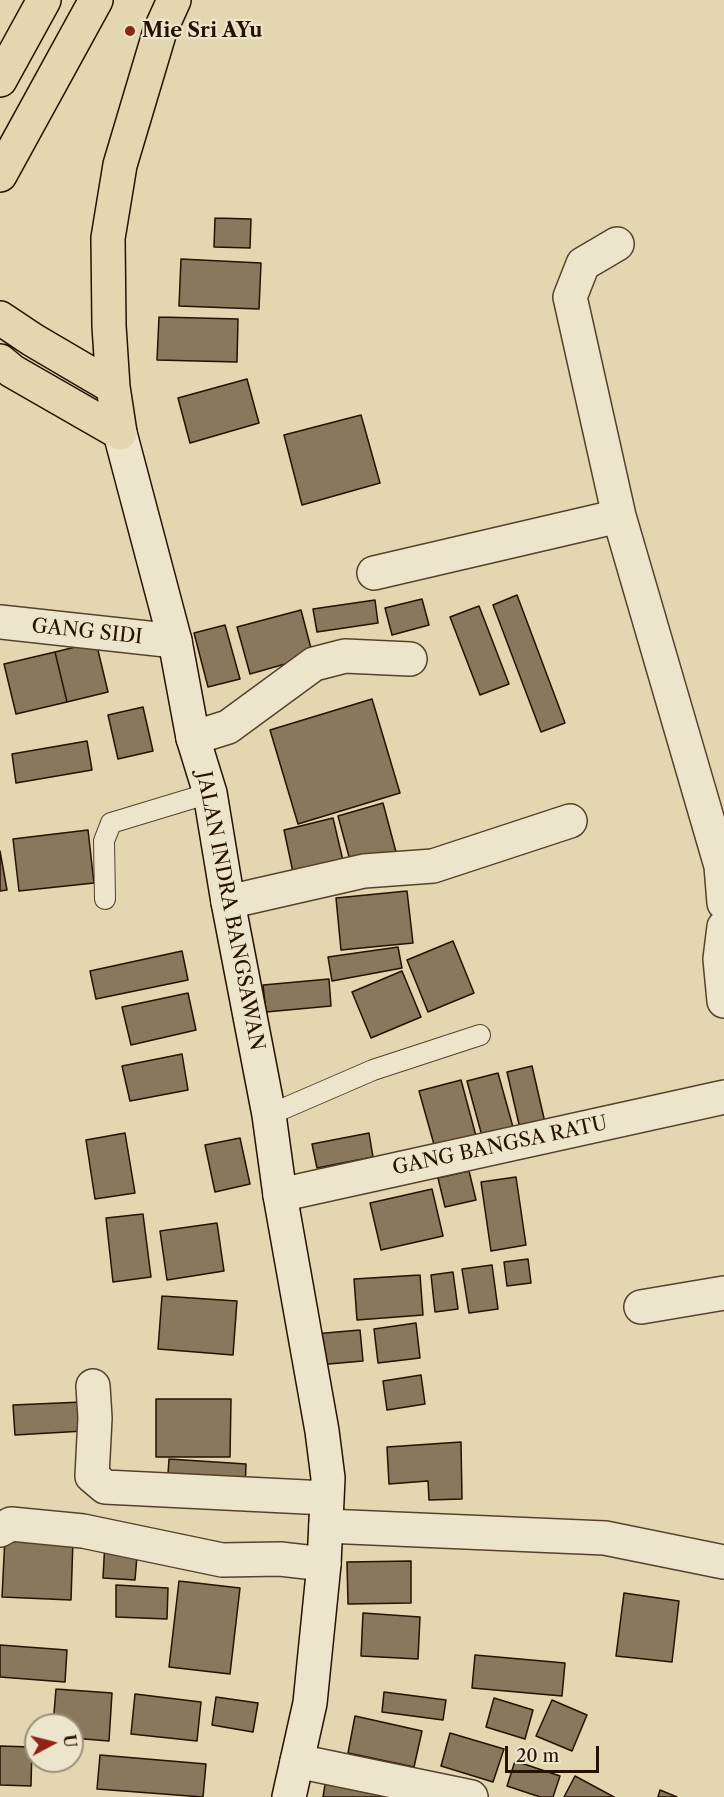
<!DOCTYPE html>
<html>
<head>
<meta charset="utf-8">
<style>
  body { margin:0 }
  #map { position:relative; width:724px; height:1797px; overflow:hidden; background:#e2d7b1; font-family:"Libre Caslon Text",serif }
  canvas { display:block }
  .north { position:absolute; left:24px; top:1713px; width:60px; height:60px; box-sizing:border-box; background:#ece5cc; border:2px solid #9d907a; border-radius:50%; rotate:83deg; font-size:16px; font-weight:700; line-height:24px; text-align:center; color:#271100 }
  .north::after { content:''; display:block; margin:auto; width:21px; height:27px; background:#8f2418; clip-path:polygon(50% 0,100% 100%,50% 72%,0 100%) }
  .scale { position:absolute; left:505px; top:1746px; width:94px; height:27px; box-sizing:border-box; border:3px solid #271100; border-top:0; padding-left:8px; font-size:18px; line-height:21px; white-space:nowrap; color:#271100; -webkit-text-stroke:4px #ece5cc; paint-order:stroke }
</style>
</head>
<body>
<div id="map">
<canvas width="724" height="1797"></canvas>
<div class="north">U</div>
<div class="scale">20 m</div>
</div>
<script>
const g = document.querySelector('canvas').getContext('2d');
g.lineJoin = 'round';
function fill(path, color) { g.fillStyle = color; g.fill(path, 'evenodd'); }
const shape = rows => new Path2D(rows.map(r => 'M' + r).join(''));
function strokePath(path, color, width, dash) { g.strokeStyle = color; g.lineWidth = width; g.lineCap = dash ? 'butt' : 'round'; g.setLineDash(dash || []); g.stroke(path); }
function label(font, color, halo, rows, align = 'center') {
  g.font = font + ' "Libre Caslon Text",serif'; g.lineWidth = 4.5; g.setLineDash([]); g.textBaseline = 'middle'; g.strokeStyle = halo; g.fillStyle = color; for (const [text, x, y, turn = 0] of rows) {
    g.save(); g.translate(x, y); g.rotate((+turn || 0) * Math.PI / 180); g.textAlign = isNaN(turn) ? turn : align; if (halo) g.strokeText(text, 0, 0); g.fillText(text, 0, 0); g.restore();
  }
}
const building = shape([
  [215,218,251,219,250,248,214,247,215,218],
  [181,259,261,263,259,309,179,306,181,259],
  [159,317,238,319,237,362,157,360,159,317],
  [247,379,259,423,190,443,178,398,247,379],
  [361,415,380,483,302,505,284,435,361,415],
  [517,595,565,723,541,732,493,605,517,595],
  [422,599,429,625,392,635,385,608,422,599],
  [375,600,378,623,317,632,313,609,375,600],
  [479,606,509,684,480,695,450,617,479,606],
  [301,610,313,656,250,674,237,627,301,610],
  [225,625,240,679,208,687,194,633,225,625],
  [96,642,108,692,67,702,55,652,96,642],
  [55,652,67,702,16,714,4,664,55,652],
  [372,699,400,793,298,824,270,730,372,699],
  [143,707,153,751,118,759,108,715,143,707],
  [87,741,92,770,16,783,12,754,87,741],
  [383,803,396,852,351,864,338,816,383,803],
  [333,818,344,865,294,877,284,830,333,818],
  [88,830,94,883,19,891,13,839,88,830],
  [0,851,7,890,0,891,0,851],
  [407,891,413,943,341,950,336,898,407,891],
  [453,941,474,993,428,1012,407,960,453,941],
  [398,947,402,968,332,981,328,957,398,947],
  [182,951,188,980,96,999,90,971,182,951],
  [402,971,421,1017,371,1038,352,992,402,971],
  [329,979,331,1006,266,1012,263,985,329,979],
  [188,993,196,1030,131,1045,122,1007,188,993],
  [182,1054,188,1090,130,1101,122,1066,182,1054],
  [532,1066,546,1127,521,1133,507,1072,532,1066],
  [498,1073,513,1127,482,1136,467,1081,498,1073],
  [461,1080,476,1136,435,1148,419,1091,461,1080],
  [125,1133,135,1193,95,1199,86,1140,125,1133],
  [369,1133,373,1157,317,1168,312,1144,369,1133],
  [240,1138,250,1184,215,1192,205,1145,240,1138],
  [469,1171,476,1200,445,1207,438,1178,469,1171],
  [516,1177,526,1245,491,1251,481,1182,516,1177],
  [432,1189,443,1236,381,1250,370,1203,432,1189],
  [143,1214,151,1277,113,1282,106,1218,143,1214],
  [217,1223,224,1271,167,1280,160,1231,217,1223],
  [528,1259,531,1283,507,1286,504,1262,528,1259],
  [492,1265,498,1309,469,1313,462,1269,492,1265],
  [453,1272,458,1309,435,1312,431,1275,453,1272],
  [420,1275,423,1315,357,1320,354,1279,420,1275],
  [162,1296,237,1301,233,1355,158,1349,162,1296],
  [416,1323,420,1358,378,1363,374,1329,416,1323],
  [360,1330,363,1361,317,1365,314,1334,360,1330],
  [421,1375,425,1404,387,1410,383,1381,421,1375],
  [156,1399,231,1399,230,1457,156,1457,156,1399],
  [82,1402,84,1431,15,1435,13,1405,82,1402],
  [461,1442,462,1499,429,1500,428,1481,389,1484,387,1447,461,1442],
  [169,1459,246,1464,245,1492,167,1488,169,1459],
  [5,1537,73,1540,71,1600,2,1597,5,1537],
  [105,1541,138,1544,135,1580,103,1578,105,1541],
  [411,1561,411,1603,348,1604,347,1562,411,1561],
  [179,1581,240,1588,230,1674,169,1667,179,1581],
  [116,1585,168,1588,167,1619,116,1617,116,1585],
  [624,1593,679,1601,672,1662,616,1656,624,1593],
  [363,1613,420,1617,418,1659,361,1656,363,1613],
  [0,1645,67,1650,65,1682,0,1677,0,1645],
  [475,1655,565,1663,562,1696,472,1688,475,1655],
  [56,1689,112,1693,109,1741,72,1738,72,1725,53,1725,56,1689],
  [384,1692,446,1700,443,1720,382,1712,384,1692],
  [135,1694,201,1702,197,1741,131,1734,135,1694],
  [216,1697,258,1703,253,1732,212,1725,216,1697],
  [494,1698,533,1710,525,1739,486,1727,494,1698],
  [552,1700,587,1715,572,1751,536,1736,552,1700],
  [355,1716,422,1731,414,1767,348,1753,355,1716],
  [450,1733,504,1749,493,1782,441,1766,450,1733],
  [0,1746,32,1747,31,1786,0,1785,0,1746],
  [100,1755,206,1764,203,1797,97,1789,100,1755],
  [515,1761,560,1776,553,1797,540,1797,507,1786,515,1761],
  [327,1772,403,1797,323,1797,327,1772],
  [575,1776,614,1797,564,1797,575,1776],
  [660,1790,677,1797,658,1797,660,1790]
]);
const lane = shape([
  [105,899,104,841,111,823,210,793],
  [269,1115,373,1070,480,1035]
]);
const street = shape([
  [617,244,583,264,570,297,619,516,721,866,724,903],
  [374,573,619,516],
  [0,622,175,641],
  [193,738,228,727,314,664,345,656,410,659],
  [228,902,364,871,433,866,570,821],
  [724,927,720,959,724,1001],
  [280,1195,724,1097],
  [641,1307,724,1293],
  [93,1386,95,1418,92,1476,105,1487,326,1498],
  [326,1526,605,1538,724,1562],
  [0,1530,11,1524,83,1531,222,1560,280,1559,324,1564],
  [297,1761,471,1797]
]);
const secondary = shape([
  [120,433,175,641,193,738,210,793,228,902,269,1115,280,1195,322,1431,328,1478,324,1564,310,1703,289,1797]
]);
const primary = shape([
  [0,318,33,340,113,387],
  [0,361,12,371,120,433],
  [120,433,113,387,109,326,108,238,120,165,160,31,174,0]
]);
const highway = shape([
  [0,80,44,0],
  [0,175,96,0]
]);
const markers = [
  [130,31,6,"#8f2418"]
];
const poiNames = [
  ["Mie Sri AYu",142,31]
];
const streetNames = [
  ["GANG SIDI",87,632,6],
  ["JALAN INDRA BANGSAWAN",230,911,79],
  ["GANG BANGSA RATU",500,1146,-12]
];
fill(building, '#88785c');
strokePath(building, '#271100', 1.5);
strokePath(lane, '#56422c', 22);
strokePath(street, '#56422c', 36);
strokePath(secondary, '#271100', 36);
strokePath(primary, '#271100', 36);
strokePath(highway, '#271100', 36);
strokePath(lane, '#ece5cc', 20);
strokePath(street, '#ece5cc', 33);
strokePath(secondary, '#ece5cc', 33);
strokePath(primary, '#e2d7b1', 33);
strokePath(highway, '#e2d7b1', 33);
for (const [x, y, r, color] of markers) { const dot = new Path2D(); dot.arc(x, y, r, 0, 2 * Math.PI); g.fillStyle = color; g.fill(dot); strokePath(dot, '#ece5cc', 2); }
label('bold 20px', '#271100', '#ece5cc', poiNames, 'left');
label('20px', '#271100', '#ece5cc', streetNames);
</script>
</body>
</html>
